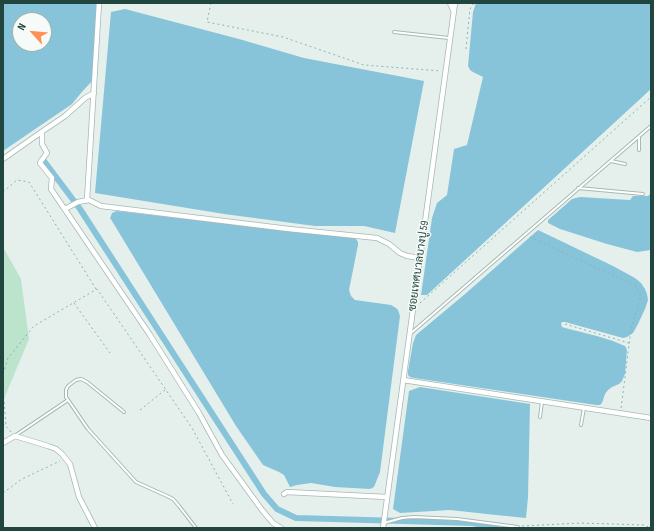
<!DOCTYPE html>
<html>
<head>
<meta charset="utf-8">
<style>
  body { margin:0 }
  #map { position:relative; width:654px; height:531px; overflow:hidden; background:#e5f0ec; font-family:"Sofia Sans Condensed",sans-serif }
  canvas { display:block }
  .frame { position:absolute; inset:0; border:4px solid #21453f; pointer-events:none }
  .north { position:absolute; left:12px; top:12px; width:40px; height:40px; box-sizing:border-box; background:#f6fbf9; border:1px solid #a1b2af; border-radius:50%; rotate:297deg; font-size:11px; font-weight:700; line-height:16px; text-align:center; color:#21453f }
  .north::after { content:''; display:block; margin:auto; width:14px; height:18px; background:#ff9154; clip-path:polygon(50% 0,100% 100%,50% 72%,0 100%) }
</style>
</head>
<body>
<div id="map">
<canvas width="654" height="531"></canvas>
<div class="frame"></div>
<div class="north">N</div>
</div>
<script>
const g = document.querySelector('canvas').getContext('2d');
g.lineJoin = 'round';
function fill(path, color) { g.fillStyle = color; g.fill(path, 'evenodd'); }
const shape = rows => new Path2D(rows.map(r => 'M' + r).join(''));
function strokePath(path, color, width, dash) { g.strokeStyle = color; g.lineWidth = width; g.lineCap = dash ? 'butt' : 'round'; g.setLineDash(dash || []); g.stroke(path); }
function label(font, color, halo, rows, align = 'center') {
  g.font = font + ' "Sofia Sans Condensed",Sarabun,sans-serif'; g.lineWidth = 3; g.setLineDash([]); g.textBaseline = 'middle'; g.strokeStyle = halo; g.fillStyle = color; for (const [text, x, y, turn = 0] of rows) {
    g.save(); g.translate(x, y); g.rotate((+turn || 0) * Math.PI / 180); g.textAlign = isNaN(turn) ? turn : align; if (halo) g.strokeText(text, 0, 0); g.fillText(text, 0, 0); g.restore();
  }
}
const green = shape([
  [3,247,21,279,29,339,3,401]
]);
const water = shape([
  [3,3,95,3,97,6,92,81,81,93,72,104,3,151],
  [20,20,44,20,44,44,20,44],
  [476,3,651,3,651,89,427,295,421,295,432,218,437,203,447,195,454,149,467,145,483,77,473,72,470,70,468,66,473,12],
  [125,9,239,39,304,58,424,81,395,233,364,226,315,226,224,214,95,193,111,12],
  [650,179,651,179,651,250,637,252,607,244,560,229,548,223,548,220,555,214,572,199,580,197,630,200,633,196,648,196,650,194],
  [117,211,354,238,356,239,358,242,358,245,349,290,351,296,355,300,391,305,396,308,398,310,400,316,380,472,374,487,370,489,335,487,311,483,297,485,290,487,284,475,279,472,263,465,236,426,112,221,110,218,111,216,112,213],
  [538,230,613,266,635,278,641,283,645,289,647,294,648,300,645,309,638,324,633,333,627,337,623,338,565,322,562,322,561,324,562,327,565,328,597,336,613,341,625,346,627,350,625,374,622,381,619,384,612,387,608,390,605,394,602,403,600,405,596,405,414,378,410,377,408,375,408,371,413,343,416,335,465,294],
  [420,387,530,404,528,497,526,518,496,515,450,510,400,513,393,509,409,391]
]);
const canal = shape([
  [44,161,80,209,264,494,277,509,296,518,473,523,497,528]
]);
const path = shape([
  [211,3,207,22,283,37,364,65,441,71],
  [466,49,470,9,474,3],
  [3,192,17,180,29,182,96,289],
  [530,237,636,286,641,296,631,329,621,409],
  [74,303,110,353],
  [420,303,651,97],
  [565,324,629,343],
  [3,374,8,358,34,326,97,289,192,428,233,504],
  [3,387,6,426],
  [140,410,165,390],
  [3,423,11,432],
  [3,493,22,479,60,461],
  [522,526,581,523,644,525,651,528]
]);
const lane = shape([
  [394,32,449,38],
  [639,137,639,150],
  [611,161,625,164],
  [578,188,643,194],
  [410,334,651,126],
  [124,412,87,382,81,379,76,380,68,386,66,390,66,397,88,429,136,482,167,496,173,499,179,506,196,528],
  [540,417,542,402],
  [581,425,584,408],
  [16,435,68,400],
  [384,523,402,518,414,517,457,519,518,527]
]);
const street = shape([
  [450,3,454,12],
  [40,133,65,116,85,98,94,93],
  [3,159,40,133,42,134,42,144,47,153,41,161,40,163,52,178,51,189,150,335,199,413,222,455,262,510,273,523,281,528],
  [87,200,99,3],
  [65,209,78,202,89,200,101,206,289,229,377,238,389,244,400,253,407,256,420,258],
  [403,380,651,418],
  [3,443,15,436,48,446,56,449,62,454,70,464,79,497,95,528],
  [284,494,287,492,387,497],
  [383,528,455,3]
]);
const streetNames = [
  ["ซอยเทศบาลบางปู 59",419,266,-82]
];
fill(green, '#bce3cb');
fill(water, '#87c4da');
strokePath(canal, '#87c4da', 6);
strokePath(lane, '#a6b9b5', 4);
strokePath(street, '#a6b9b5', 6);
strokePath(path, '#82b7ac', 1, [2, 3]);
strokePath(lane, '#fff', 2);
strokePath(street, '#fff', 4.5);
label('11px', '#21453f', '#f6fbf9', streetNames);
</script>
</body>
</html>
